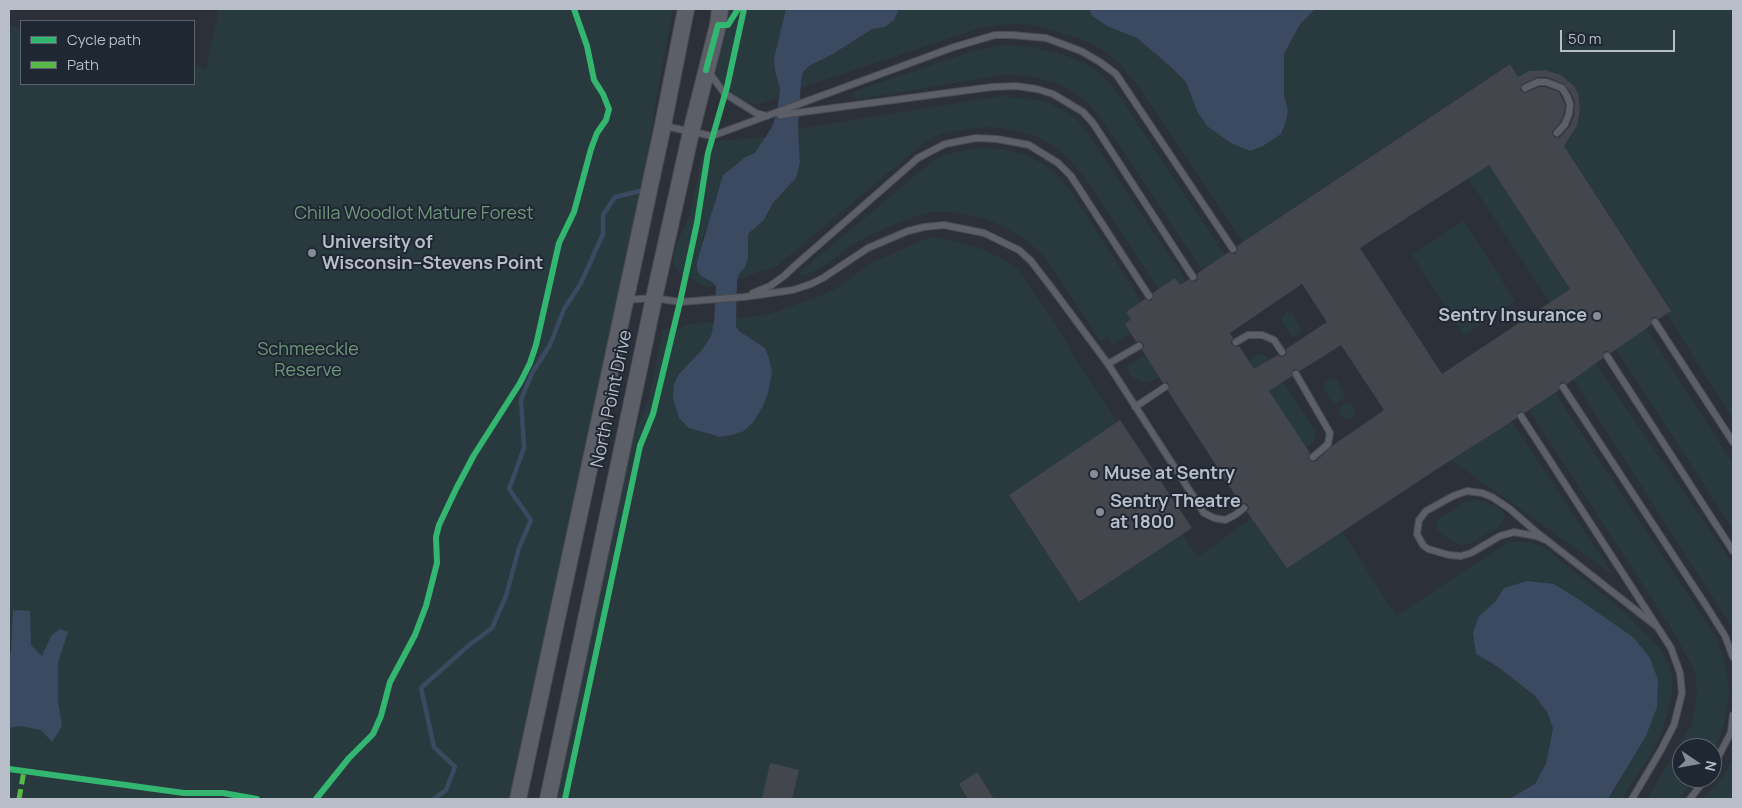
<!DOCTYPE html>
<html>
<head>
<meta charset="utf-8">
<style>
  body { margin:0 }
  #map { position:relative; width:1742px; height:808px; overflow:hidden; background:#2c3039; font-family:Manrope,sans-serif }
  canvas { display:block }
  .frame { position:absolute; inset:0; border:10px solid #b7bdc9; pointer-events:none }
  .legend { position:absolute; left:20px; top:20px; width:175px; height:65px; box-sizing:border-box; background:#1f2733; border:1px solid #5c636f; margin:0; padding:6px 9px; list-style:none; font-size:15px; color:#b7bdc9 }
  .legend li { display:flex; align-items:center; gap:10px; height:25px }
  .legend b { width:25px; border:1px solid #5c636f }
  .north { position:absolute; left:1672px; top:738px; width:50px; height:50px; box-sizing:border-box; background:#1f2733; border:1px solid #5c636f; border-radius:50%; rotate:102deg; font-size:14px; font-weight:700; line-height:20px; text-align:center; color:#b7bdc9 }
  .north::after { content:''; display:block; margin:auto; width:18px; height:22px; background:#868c97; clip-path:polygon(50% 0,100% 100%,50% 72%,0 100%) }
  .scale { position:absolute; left:1560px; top:30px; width:115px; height:22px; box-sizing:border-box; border:2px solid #b7bdc9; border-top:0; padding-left:6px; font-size:15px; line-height:18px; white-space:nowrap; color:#b7bdc9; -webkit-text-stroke:4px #1f2733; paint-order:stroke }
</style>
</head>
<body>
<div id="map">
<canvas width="1742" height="808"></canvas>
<div class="frame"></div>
<ul class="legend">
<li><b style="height:6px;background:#33b770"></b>Cycle path</li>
<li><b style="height:6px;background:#58b947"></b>Path</li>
</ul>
<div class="north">N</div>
<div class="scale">50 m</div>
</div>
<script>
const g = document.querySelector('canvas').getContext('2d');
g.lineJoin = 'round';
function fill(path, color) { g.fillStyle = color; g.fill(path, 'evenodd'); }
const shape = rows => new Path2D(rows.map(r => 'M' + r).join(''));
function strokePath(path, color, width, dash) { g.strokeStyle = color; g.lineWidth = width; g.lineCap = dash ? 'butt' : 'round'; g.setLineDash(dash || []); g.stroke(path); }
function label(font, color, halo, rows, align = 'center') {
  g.font = font + ' Manrope,sans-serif'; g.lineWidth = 4; g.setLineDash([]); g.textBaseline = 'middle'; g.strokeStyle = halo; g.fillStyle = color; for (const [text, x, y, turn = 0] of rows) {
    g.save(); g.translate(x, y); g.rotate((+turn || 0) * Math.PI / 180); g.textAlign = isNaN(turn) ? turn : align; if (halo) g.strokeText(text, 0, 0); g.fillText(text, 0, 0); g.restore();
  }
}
const green = shape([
  [219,9,673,9,658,88,624,300,518,799,9,799,9,25,21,28,21,84,194,84,194,66,206,69],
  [729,9,786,9,774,58,775,70,780,89,778,97,759,104,749,103,738,97,723,86,717,75,716,67],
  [899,9,1090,9,1091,15,1137,38,1171,67,1186,82,1191,96,1223,137,1231,143,1281,134,1285,125,1288,110,1284,96,1284,54,1298,29,1315,9,1733,9,1733,419,1667,314,1671,310,1563,144,1569,139,1577,126,1580,110,1578,93,1574,86,1561,75,1554,72,1536,70,1529,71,1518,78,1509,64,1243,242,1138,86,1121,65,1105,51,1084,40,1036,25,1010,24,983,27,800,88,803,72,809,66,833,54,872,29,885,27,894,20],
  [1002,45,1032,47,1067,56,1084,63,1096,71,1109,83,1120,97,1225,255,1202,270,1101,118,1083,98,1056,83,1038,78,1019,75,1002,75,859,99,856,100,853,96,855,91,858,90,973,51],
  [1001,96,1044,101,1063,110,1077,120,1087,132,1186,281,1180,285,1175,278,1159,290,1089,183,1073,163,1057,148,1037,137,1015,130,992,127,973,128,954,131,939,135,925,142,778,265,737,280,739,274,742,271,748,252,748,235,758,225,769,212,773,203,796,178,800,162,798,129],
  [766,137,755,154,744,158,731,167,716,194,712,214,703,238,701,276,712,282,716,286,706,287,681,273,675,268,673,262,677,243,689,217,702,157,706,151,715,143,721,141],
  [990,148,1007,150,1025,155,1042,163,1056,174,1070,190,1141,301,1126,312,1131,319,1125,324,1130,333,1114,345,1108,336,1101,341,1044,256,1024,238,1001,225,980,217,952,212,931,212,902,221,867,236,849,247,829,263,811,273,799,276,800,272,934,160,948,154,971,149],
  [1489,165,1570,289,1550,302,1468,178],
  [1464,221,1515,301,1464,336,1412,254],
  [933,237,947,239,982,249,1003,259,1018,270,1056,324,1075,358,1117,422,1009,495,1079,602,1182,534,1198,557,1252,518,1342,531,1396,616,1507,543,1518,541,1532,543,1545,548,1627,614,1660,649,1669,664,1672,676,1672,694,1663,728,1655,747,1622,799,1608,799,1619,783,1633,637,1606,619,1504,588,1495,602,1479,616,1487,662,1498,667,1534,695,1547,712,1553,728,1546,765,1535,784,1509,799,557,799,630,446,649,397,663,329,680,329,683,326,689,324,714,322,711,336,701,351,679,374,674,384,707,434,720,437,732,435,765,348,739,331,736,326,736,318,766,315,823,295,837,288,868,265,913,244],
  [1287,312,1293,314,1301,329,1301,332,1294,337,1291,336,1282,321,1281,317],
  [1646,328,1733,464,1733,529,1616,349],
  [1258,354,1262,354,1268,358,1316,433,1314,442,1307,448,1248,361],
  [1145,355,1159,377,1151,382,1145,383,1131,377,1127,369,1128,365],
  [1595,363,1733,564,1733,629,1573,379],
  [1333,378,1337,380,1345,396,1337,403,1332,402,1323,388,1324,383],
  [1555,393,1703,617,1716,638,1722,654,1727,672,1729,692,1723,729,1712,756,1712,748,1682,748,1682,778,1696,778,1678,799,1647,799,1692,724,1697,690,1695,671,1670,626,1529,410],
  '1339 411a8 8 0 1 1 16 0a8 8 0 1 1-16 0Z',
  [1511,421,1613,575,1451,460],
  [1476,499,1496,506,1504,512,1505,518,1498,528,1469,544,1460,545,1451,541,1437,530,1436,523,1440,518,1463,503],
  [1733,759,1733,799,1704,799,1723,777]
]);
const water = shape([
  [786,9,899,9,894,20,885,27,872,29,833,54,809,66,803,72,801,82,798,129,800,162,798,171,796,178,773,203,764,220,748,234,748,258,745,267,739,274,737,281,736,326,739,331,765,348,769,358,772,372,768,393,763,406,754,421,744,431,732,435,720,437,689,428,679,418,673,398,674,384,679,374,701,351,711,336,714,322,716,286,712,282,701,276,697,270,697,262,723,175,744,158,755,153,772,127,777,112,780,89,775,70,774,58],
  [1090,9,1315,9,1299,26,1284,54,1284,96,1288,110,1285,125,1281,134,1263,146,1250,151,1231,143,1207,126,1197,111,1186,82,1171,67,1137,38,1107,26,1091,15],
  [1527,581,1554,584,1578,599,1633,637,1650,658,1658,680,1657,707,1646,736,1608,799,1509,799,1535,784,1546,764,1553,728,1547,712,1534,695,1498,667,1476,654,1473,633,1479,616,1495,602,1504,588],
  [13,610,30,611,31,645,42,656,51,636,60,629,68,632,58,663,58,701,62,726,52,742,41,730,20,726,9,728,9,655,11,652]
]);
const stream = shape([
  [434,799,446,790,455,767,434,747,421,688,468,646,492,628,506,596,519,548,531,520,509,489,524,448,521,400,532,373,550,345,564,309,581,283,603,234,603,215,615,197,644,190]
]);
const building = shape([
  [1510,64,1518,77,1529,71,1545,70,1561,75,1574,86,1578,93,1580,110,1577,126,1564,146,1671,311,1659,319,1655,317,1652,318,1651,325,1611,353,1607,351,1604,352,1603,358,1567,384,1563,382,1560,383,1559,390,1529,410,1525,413,1521,411,1518,412,1517,418,1451,460,1287,568,1247,512,1249,509,1248,505,1245,503,1241,504,1168,391,1169,385,1167,382,1163,383,1142,350,1144,346,1143,343,1139,341,1136,342,1125,324,1131,319,1126,312,1145,299,1149,301,1152,300,1153,293,1175,278,1180,285,1189,279,1193,282,1196,281,1198,277,1197,274,1202,270,1229,252,1233,254,1236,253,1238,249,1237,246],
  [1538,77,1547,77,1564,84,1571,93,1575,102,1574,115,1570,126,1559,138,1554,137,1552,132,1561,121,1564,113,1565,105,1559,92,1545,87,1539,87,1525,93,1520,90,1522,84],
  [1489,165,1570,289,1442,374,1360,248],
  [1302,284,1327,322,1286,349,1287,354,1284,356,1280,357,1278,355,1254,369,1239,346,1236,347,1232,345,1231,342,1233,338,1230,333],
  [1341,345,1384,410,1332,446,1316,461,1312,462,1308,458,1310,453,1269,391,1292,376,1293,370,1296,369,1300,371],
  [1120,420,1192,528,1079,602,1009,495],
  [770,763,799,770,792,799,762,799],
  [977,772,994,799,968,799,959,784]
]);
const service = shape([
  [709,72,724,93,756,113,767,116],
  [1525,88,1538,82,1546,82,1562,88,1567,96,1570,104,1569,114,1565,124,1557,133],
  [780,115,992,87,1016,86,1037,89,1053,94,1083,112,1093,123,1193,277],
  [664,126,712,136,954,47,995,35,1012,35,1046,38,1081,51,1100,62,1116,74,1233,249],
  [753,293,770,286,784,276,798,263,918,158,945,144,976,138,997,139,1029,145,1058,163,1071,176,1149,296],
  [625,300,654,298,680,302,744,297,793,290,811,284,823,278,868,248,908,231,924,227,944,225,984,233,1019,250,1031,261,1051,287,1108,364,1204,513,1214,518,1225,520,1235,515,1244,508],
  [1655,322,1733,442],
  [1236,342,1248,335,1262,335,1274,340,1282,352],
  [1607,356,1733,551],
  [1108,364,1139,346],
  [1296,374,1330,433,1328,444,1313,457],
  [1563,387,1707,607,1725,636,1733,657],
  [1135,407,1165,387],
  [1521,416,1671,648,1680,673,1682,693,1674,725,1661,750,1632,799],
  [1548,541,1536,536,1514,532,1500,536,1471,553,1461,556,1449,555,1428,549,1423,545,1417,534,1419,520,1426,511,1453,496,1467,491,1482,493,1492,497,1510,509,1535,531,1656,626],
  [1712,769,1731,732,1733,715],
  [1690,799,1706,778]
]);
const tertiary = shape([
  [518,799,663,125,686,9],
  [548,799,654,298,691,132,718,25,720,9]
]);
const quiet = shape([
  [19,799,24,771]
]);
const cycleway = shape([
  [706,70,718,25,728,25,738,9],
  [9,769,184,793,223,793,257,799],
  [316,799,349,758,373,734,381,716,390,682,415,635,426,606,437,563,436,537,439,525,456,489,474,455,520,383,530,363,536,345,559,243,574,212,591,149,597,133,606,120,609,109,603,94,594,80,587,46,574,9],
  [565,799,640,446,653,414,680,302,697,223,708,153,727,87,744,9]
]);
const markers = [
  [312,253,5,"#868c97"],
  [1597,316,5,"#868c97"],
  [1094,474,5,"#868c97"],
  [1100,512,5,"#868c97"]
];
const parkNames = [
  ["Chilla Woodlot Mature Forest",414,214],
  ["Schmeeckle",308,350],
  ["Reserve",308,371]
];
const poiNames = [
  ["University of",322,243],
  ["Wisconsin–Stevens Point",322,264],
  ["Sentry Insurance",1587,316,"right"],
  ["Muse at Sentry",1104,474],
  ["Sentry Theatre",1110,502],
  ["at 1800",1110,523]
];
const streetNames = [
  ["North Point Drive",612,399,-78]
];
fill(green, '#293a3e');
fill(water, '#3b4961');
strokePath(stream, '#3b4961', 4.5);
fill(building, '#43464d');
strokePath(service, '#484b52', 8);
strokePath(tertiary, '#484b52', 18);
strokePath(service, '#5c5f67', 6);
strokePath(tertiary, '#5c5f67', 16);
strokePath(quiet, '#58b947', 5, [10, 5]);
strokePath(cycleway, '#33b770', 6);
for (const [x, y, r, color] of markers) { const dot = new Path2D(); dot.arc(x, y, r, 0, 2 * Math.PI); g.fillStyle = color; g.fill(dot); strokePath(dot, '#1f2733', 2); }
label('18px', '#6f987a', '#1f2733', parkNames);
label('bold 18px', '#b7bdc9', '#1f2733', poiNames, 'left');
label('18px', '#b7bdc9', '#1f2733', streetNames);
</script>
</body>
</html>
